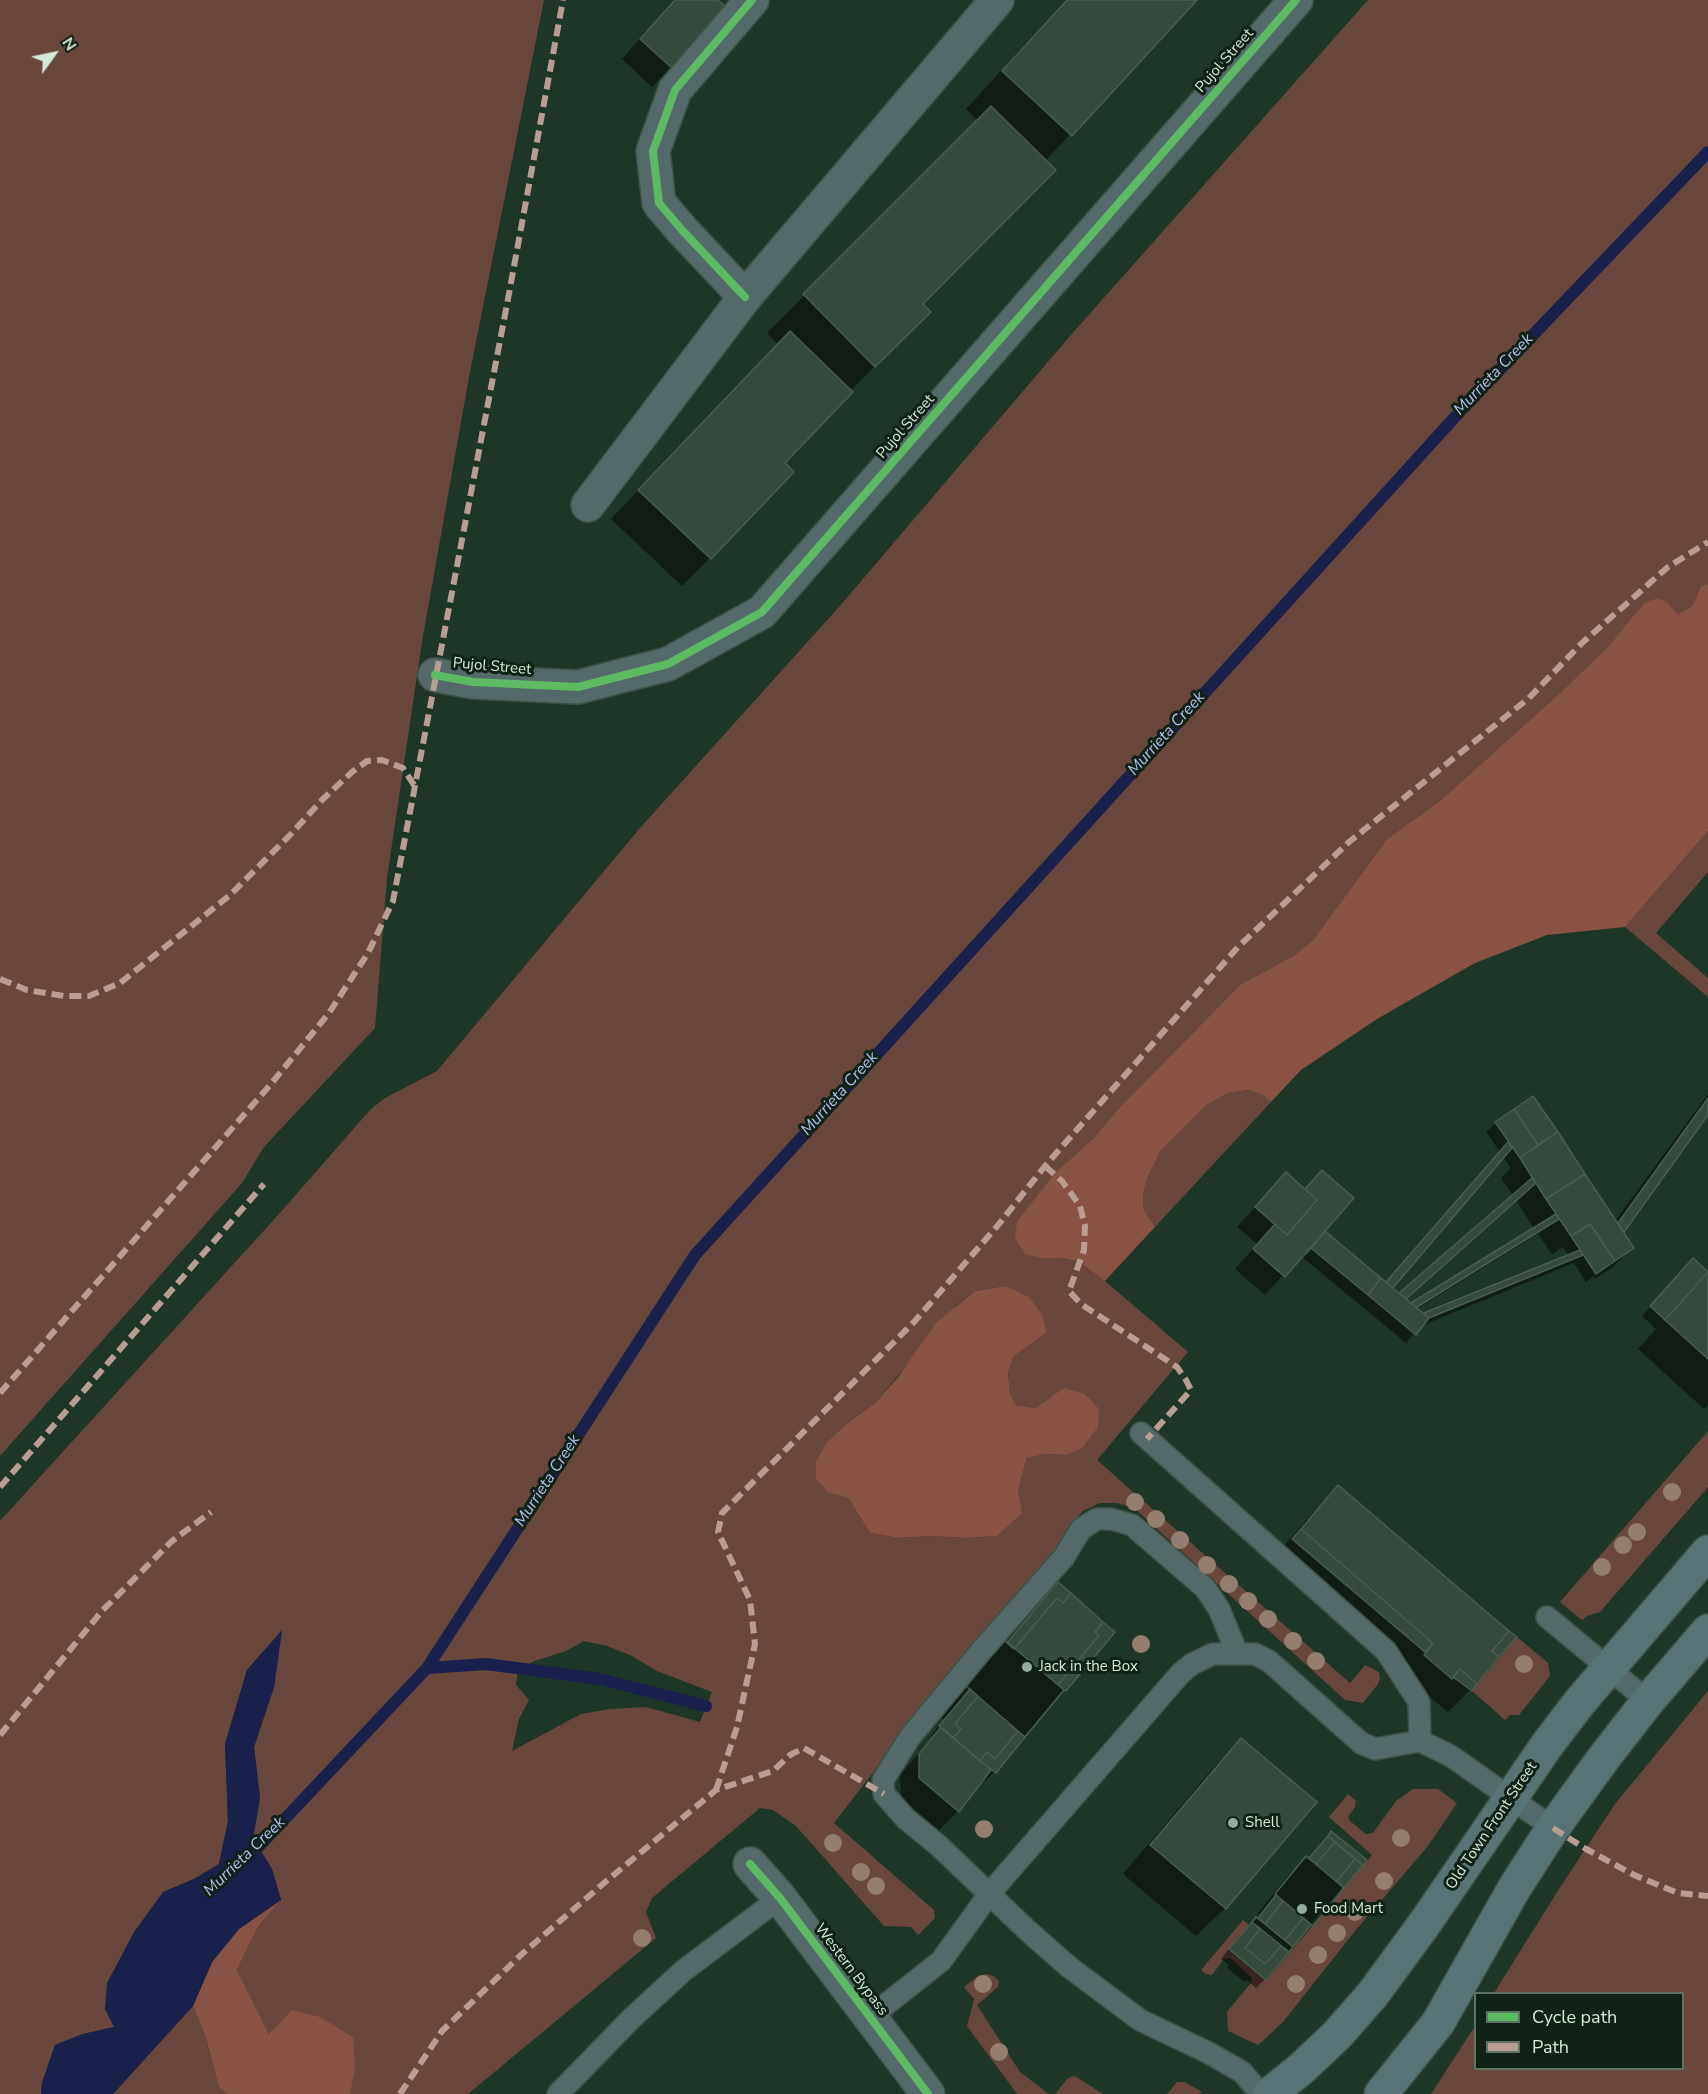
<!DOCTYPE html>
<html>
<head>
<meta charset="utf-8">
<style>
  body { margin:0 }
  #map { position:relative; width:1708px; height:2094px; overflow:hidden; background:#1e3627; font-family:"Nunito Sans",sans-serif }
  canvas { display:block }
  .legend { position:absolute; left:1474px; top:1992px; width:210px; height:78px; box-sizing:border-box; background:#102215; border:2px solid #5e7263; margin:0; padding:8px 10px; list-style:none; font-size:18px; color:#d3ead9 }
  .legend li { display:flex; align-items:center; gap:12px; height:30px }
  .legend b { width:30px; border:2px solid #5e7263 }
  .north { position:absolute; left:24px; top:24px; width:60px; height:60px; -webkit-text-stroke:4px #102215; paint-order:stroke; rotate:57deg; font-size:16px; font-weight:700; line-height:24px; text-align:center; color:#d3ead9 }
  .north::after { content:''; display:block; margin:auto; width:21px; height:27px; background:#d3ead9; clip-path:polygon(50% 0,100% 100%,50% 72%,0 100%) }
</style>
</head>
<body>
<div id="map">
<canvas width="1708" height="2094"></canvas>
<ul class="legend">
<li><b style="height:8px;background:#5cba63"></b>Cycle path</li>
<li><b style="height:8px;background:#b99d93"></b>Path</li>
</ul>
<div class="north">N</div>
</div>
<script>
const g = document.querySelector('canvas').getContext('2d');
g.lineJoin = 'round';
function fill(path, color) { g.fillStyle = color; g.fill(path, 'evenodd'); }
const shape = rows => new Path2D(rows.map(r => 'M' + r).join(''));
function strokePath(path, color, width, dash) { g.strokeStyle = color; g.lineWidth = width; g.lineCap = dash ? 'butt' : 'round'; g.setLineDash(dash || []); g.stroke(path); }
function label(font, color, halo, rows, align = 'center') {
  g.font = font + ' "Nunito Sans",sans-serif'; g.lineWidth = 6; g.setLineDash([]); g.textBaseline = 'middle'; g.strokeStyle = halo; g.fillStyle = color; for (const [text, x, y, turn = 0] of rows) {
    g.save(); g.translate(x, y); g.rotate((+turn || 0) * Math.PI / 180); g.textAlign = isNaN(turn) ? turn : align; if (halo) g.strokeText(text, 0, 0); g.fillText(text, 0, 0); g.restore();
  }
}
const green = shape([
  [0,0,544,0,469,377,422,642,387,878,375,1028,264,1147,242,1183,0,1456],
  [1368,0,1708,0,1708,584,1701,586,1692,606,1678,614,1668,603,1644,603,1610,646,1561,692,1441,800,1387,839,1313,940,1293,956,1241,984,1119,1108,1093,1139,1040,1258,1062,1258,1079,1262,1105,1281,1188,1352,1097,1460,1350,1683,1365,1665,1379,1672,1380,1678,1378,1684,1363,1703,1345,1700,1134,1508,1117,1503,1100,1503,1083,1511,1066,1530,1056,1549,909,1726,834,1823,934,1910,935,1918,918,1935,911,1927,884,1926,796,1826,773,1810,760,1808,652,1898,646,1912,656,1938,468,2094,350,2094,269,2034,237,1970,258,1927,281,1900,272,1869,253,1839,260,1798,254,1747,274,1687,282,1631,247,1670,225,1744,228,1821,219,1864,194,1879,163,1892,114,2027,83,2034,55,2045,42,2083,41,2094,0,2094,0,1521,279,1214,370,1110,385,1098,437,1071,640,828,839,607,1070,336],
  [1005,1286,1046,1332,1014,1356,1008,1373,1010,1393,1016,1405,1035,1408,1052,1396,1066,1455,1046,1454,1027,1458,1018,1490,1019,1499,997,1536,966,1538,930,1536,899,1538,870,1533,848,1498,827,1442,844,1426,875,1403,956,1306,975,1291],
  [584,1641,607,1646,632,1656,657,1671,712,1692,700,1722,646,1707,610,1709,581,1714,512,1751,519,1719,529,1700,516,1685,518,1669,535,1661,566,1651],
  [1708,831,1708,872,1656,933,1708,978,1708,997,1625,927],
  [1249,1090,1263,1095,1271,1102,1155,1227,1143,1208,1143,1197,1146,1181,1160,1152,1207,1105,1228,1093],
  [1708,1431,1708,1487,1600,1612,1587,1616,1582,1620,1560,1602],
  [1517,1637,1548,1663,1550,1676,1519,1715,1510,1715,1505,1720,1472,1691],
  [1708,1691,1708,2094,1431,2094,1475,2026,1476,2068,1682,2068,1682,1994,1494,1993,1559,1889,1615,1804],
  [1413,1789,1438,1789,1457,1803,1428,1846,1355,1931,1283,2022,1264,2040,1258,2045,1228,2031,1227,2012,1251,1983,1252,1978,1230,1958,1224,1959,1212,1975,1206,1974,1201,1970,1243,1920,1249,1925,1229,1949,1267,1980,1372,1855,1329,1817,1348,1794,1356,1801,1355,1807,1348,1817,1350,1821,1366,1834,1373,1833,1396,1801],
  [986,1974,994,1976,999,1981,998,1987,977,2005,1020,2072,1049,2094,1017,2094,967,2026,974,1999,964,1987,978,1976],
  [193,2006,206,2038,219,2088,227,2094,113,2094],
  [1075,2076,1103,2094,1055,2094,1068,2078],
  [1177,2082,1185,2082,1202,2092,1199,2094,1167,2094]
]);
const forest = shape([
  [1708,584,1708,831,1625,927,1547,935,1475,963,1377,1019,1301,1070,1271,1102,1263,1095,1249,1090,1228,1093,1207,1105,1160,1152,1146,1181,1143,1197,1143,1208,1155,1227,1105,1281,1079,1262,1062,1258,1040,1258,1025,1254,1015,1238,1017,1222,1054,1174,1093,1139,1119,1108,1241,984,1293,956,1313,940,1387,839,1441,800,1561,692,1609,646,1644,603,1658,598,1668,603,1678,614,1692,606,1701,586],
  [1005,1286,1029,1297,1042,1315,1047,1332,1014,1356,1008,1373,1010,1393,1016,1405,1035,1408,1064,1388,1085,1394,1099,1409,1098,1427,1082,1448,1066,1455,1046,1454,1027,1458,1018,1490,1022,1513,997,1536,966,1538,930,1536,899,1538,870,1533,848,1498,828,1492,816,1479,816,1462,827,1442,844,1426,875,1403,898,1377,936,1323,975,1291],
  [281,1900,258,1927,237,1970,269,2034,292,2010,320,2017,353,2037,355,2068,350,2094,227,2094,219,2088,206,2038,193,2006,212,1962,239,1929]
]);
const water = shape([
  [282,1630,274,1687,254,1747,260,1798,253,1838,272,1869,281,1900,239,1929,212,1962,193,2006,113,2094,41,2094,42,2083,55,2045,83,2034,114,2027,105,2009,107,1983,134,1932,163,1892,194,1879,219,1864,228,1821,225,1744,247,1670]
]);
const shadow = shape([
  [675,0,715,0,725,8,652,87,622,59],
  [1066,0,1195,0,1045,161,921,304,929,312,850,391,782,463,710,558,682,586,611,519,778,344,767,333,978,121,966,109],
  [1708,1094,1708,1112,1622,1232,1632,1248,1613,1267,1595,1279,1594,1276,1586,1282,1574,1263,1421,1326,1406,1343,1301,1256,1265,1295,1235,1269,1257,1244,1237,1227,1267,1194,1286,1174,1304,1190,1322,1172,1323,1232,1386,1284,1500,1152,1486,1132,1496,1123,1533,1098,1615,1221],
  [1503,1157,1511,1168,1501,1178,1513,1196,1399,1295,1391,1288],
  [1516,1200,1534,1229,1411,1305,1404,1300],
  [1538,1234,1552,1254,1563,1247,1569,1256,1423,1315,1417,1309],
  [1315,1241,1319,1241,1307,1255,1305,1253],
  [1684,1269,1708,1273,1708,1406,1704,1409,1638,1349,1656,1329,1642,1316],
  [1339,1487,1498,1657,1470,1690,1448,1712,1431,1698,1422,1706,1406,1673,1273,1558,1310,1516],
  [1058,1584,1113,1632,994,1772,985,1781,982,1779,958,1811,939,1830,901,1798,900,1775,933,1737,931,1736,944,1720,939,1716,976,1671,1005,1642,1006,1644],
  [1241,1740,1225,1908,1196,1936,1123,1874,1213,1768],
  [1332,1833,1365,1860,1265,1979,1256,1988,1247,1980,1245,1982,1227,1968,1229,1965,1221,1959,1237,1938,1259,1916,1257,1914,1287,1877,1306,1858,1308,1860]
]);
const stream = shape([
  [427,1668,486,1664,600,1679,706,1706],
  [248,1858,427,1668,695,1255,1464,407,1708,152]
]);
const building = shape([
  [675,0,718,0,727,8,673,69,640,39,675,0],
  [1067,0,1197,0,1072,136,1002,71,1067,0],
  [991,106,1056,170,923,304,931,312,875,367,803,294,991,106],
  [790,331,853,392,785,463,794,472,711,559,638,490,790,331],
  [1533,1096,1558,1132,1538,1145,1514,1109,1533,1096],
  [1708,1098,1708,1115,1624,1232,1618,1223,1708,1098],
  [1514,1109,1538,1145,1520,1158,1495,1122,1514,1109],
  [1558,1132,1585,1174,1546,1199,1520,1158,1558,1132],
  [1508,1142,1512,1148,1393,1288,1386,1282,1508,1142],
  [1322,1170,1354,1198,1285,1277,1253,1249,1275,1224,1287,1235,1317,1200,1305,1189,1322,1170],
  [1286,1172,1317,1200,1287,1235,1255,1207,1286,1172],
  [1585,1174,1634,1248,1615,1261,1590,1224,1571,1236,1546,1199,1585,1174],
  [1532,1178,1536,1183,1406,1299,1399,1293,1532,1178],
  [1556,1214,1559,1219,1417,1307,1411,1303,1556,1214],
  [1590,1224,1615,1261,1596,1274,1571,1236,1590,1224],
  [1325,1231,1381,1278,1368,1295,1311,1248,1325,1231],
  [1580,1250,1583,1255,1429,1318,1424,1313,1580,1250],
  [1693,1258,1708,1272,1665,1320,1650,1306,1693,1258],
  [1708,1272,1708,1359,1665,1320,1708,1272],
  [1381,1278,1429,1318,1416,1335,1368,1295,1381,1278],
  [1338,1485,1509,1631,1492,1651,1499,1657,1477,1684,1460,1669,1452,1679,1424,1655,1433,1643,1301,1529,1338,1485],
  [1301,1529,1433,1643,1425,1652,1292,1539,1301,1529],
  [1058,1582,1071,1593,1063,1603,1057,1598,1014,1649,1007,1643,1058,1582],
  [1071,1593,1103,1622,1095,1632,1099,1635,1058,1685,1064,1690,1025,1737,1018,1731,995,1759,987,1752,980,1761,953,1738,961,1729,955,1724,978,1696,966,1686,1005,1640,1014,1649,1057,1598,1063,1603,1071,1593],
  [1103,1622,1115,1632,1066,1691,1058,1685,1099,1635,1095,1632,1103,1622],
  [1509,1631,1517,1637,1499,1657,1492,1651,1509,1631],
  [1005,1640,1064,1690,1025,1737,966,1686,1005,1640],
  [1460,1669,1477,1684,1472,1691,1453,1677,1460,1669],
  [970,1689,978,1696,955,1724,961,1729,953,1738,939,1726,970,1689],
  [941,1727,991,1770,959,1812,919,1778,919,1754,941,1727],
  [1018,1731,1025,1737,996,1773,980,1761,987,1752,995,1759,1018,1731],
  [1241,1738,1317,1802,1226,1909,1150,1845,1241,1738],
  [1331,1831,1367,1860,1363,1865,1328,1836,1331,1831],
  [1328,1836,1335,1842,1316,1864,1309,1858,1328,1836],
  [1335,1842,1355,1859,1337,1881,1344,1888,1313,1926,1303,1918,1285,1940,1293,1947,1289,1952,1281,1946,1265,1964,1245,1948,1260,1929,1252,1922,1256,1917,1265,1924,1283,1901,1275,1894,1306,1856,1316,1864,1335,1842],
  [1306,1856,1344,1888,1313,1926,1275,1894,1306,1856],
  [1355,1859,1363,1865,1344,1888,1337,1881,1355,1859],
  [1276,1895,1283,1901,1265,1924,1258,1918,1276,1895],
  [1256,1917,1293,1947,1289,1952,1252,1922,1256,1917],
  [1303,1918,1311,1925,1293,1947,1285,1940,1303,1918],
  [1252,1922,1260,1929,1245,1948,1265,1964,1281,1946,1289,1952,1266,1980,1229,1949,1252,1922]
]);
const lane = shape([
  [1141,1433,1386,1651,1419,1702,1420,1741],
  [1547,1617,1648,1701],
  [1237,1653,1219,1609,1205,1588,1132,1525,1111,1519,1097,1519,1081,1529,1064,1557,982,1650,910,1737,883,1780,884,1794,906,1819,939,1846,1027,1930,1069,1967,1140,2020,1209,2053,1242,2072,1261,2094],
  [870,2017,941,1961,990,1893,1181,1673,1192,1664,1213,1654,1255,1654,1269,1661,1361,1743,1375,1749,1420,1741,1451,1756,1553,1828],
  [558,2094,631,2019,683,1971,780,1898]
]);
const street = shape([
  [745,297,682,230,659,203,653,151,675,90,752,0],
  [588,505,745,297,997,0],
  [435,675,473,682,578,687,668,664,762,612,1296,0],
  [750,1864,780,1898,928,2094]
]);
const secondary = shape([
  [1270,2094,1302,2068,1337,2035,1373,1994,1425,1923,1547,1745,1579,1703,1708,1552],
  [1381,2094,1438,2023,1515,1887,1553,1828,1603,1759,1648,1701,1708,1631]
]);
const quiet = shape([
  [0,979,27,990,64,996,89,996,120,983,229,896,291,834,322,800,352,772,367,761,382,760,403,768,414,785],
  [1045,1166,1062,1181,1080,1206,1085,1226,1084,1250,1069,1291,1081,1304,1177,1367,1186,1380,1191,1390,1147,1439],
  [0,1393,271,1084,329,1013,368,953,393,901,508,299,563,0],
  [0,1487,264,1184],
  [0,1735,102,1611,172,1541,211,1512],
  [716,1790,737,1727,755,1644,750,1600,718,1532,722,1513,914,1322,999,1224,1045,1166,1238,947,1349,842,1529,698,1582,643,1668,567,1708,542],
  [1553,1828,1586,1849,1634,1875,1678,1893,1708,1896],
  [400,2094,442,2031,522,1954,604,1883,716,1790,773,1771,790,1755,804,1748,884,1794]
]);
const cycleway = shape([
  [745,297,682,230,659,203,653,151,675,90,752,0],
  [435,675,473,682,578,687,668,664,762,612,1296,0],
  [750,1864,780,1898,928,2094]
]);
const trees = [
  [1672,1492],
  [1135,1502],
  [1156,1519],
  [1637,1532],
  [1180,1540],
  [1623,1545],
  [1207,1565],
  [1602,1567],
  [1229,1584],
  [1248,1601],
  [1268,1619],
  [1293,1641],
  [1141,1644],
  [1316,1661],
  [1524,1664],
  [984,1829],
  [1401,1838],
  [833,1843],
  [861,1872],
  [1384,1881],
  [876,1886],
  [1355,1912],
  [1337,1933],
  [642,1938],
  [1318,1955],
  [983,1984],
  [1296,1984],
  [999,2052]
];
const markers = [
  [1027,1667,6,"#94ab9b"],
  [1233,1823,6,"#94ab9b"],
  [1302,1909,6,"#94ab9b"]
];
const streetNames = [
  ["Pujol Street",1225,61,-49],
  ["Pujol Street",906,427,-49],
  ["Pujol Street",492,667,5],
  ["Old Town Front Street",1492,1826,-56],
  ["Western Bypass",851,1970,53]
];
const poiNames = [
  ["Jack in the Box",1039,1667],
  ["Shell",1245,1823],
  ["Food Mart",1314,1909]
];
const waterNames = [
  ["Murrieta Creek",1494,375,-46],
  ["Murrieta Creek",1167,734,-48],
  ["Murrieta Creek",840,1094,-48],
  ["Murrieta Creek",548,1481,-57],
  ["Murrieta Creek",245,1857,-44]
];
fill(green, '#69473d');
fill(forest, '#885244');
fill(water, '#19204c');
fill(shadow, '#0007');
strokePath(stream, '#19204c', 12);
fill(building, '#364a3d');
strokePath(building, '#4a5e51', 1.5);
strokePath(lane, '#3d5144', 24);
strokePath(street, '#3d5144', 36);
strokePath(secondary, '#3d5144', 36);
strokePath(lane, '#53696a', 21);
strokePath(street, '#53696a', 33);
strokePath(secondary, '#577375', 33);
strokePath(quiet, '#b99d93', 6, [12, 6]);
strokePath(cycleway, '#5cba63', 8);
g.fillStyle = '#947e70';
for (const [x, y] of trees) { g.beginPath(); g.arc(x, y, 9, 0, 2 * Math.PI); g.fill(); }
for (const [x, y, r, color] of markers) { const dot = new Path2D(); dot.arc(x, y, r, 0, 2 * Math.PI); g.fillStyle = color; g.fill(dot); strokePath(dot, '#102215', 2); }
label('15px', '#d3ead9', '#102215', streetNames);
label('15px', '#d3ead9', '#102215', poiNames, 'left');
label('italic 16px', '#b2c0f2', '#102215', waterNames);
</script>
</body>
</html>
